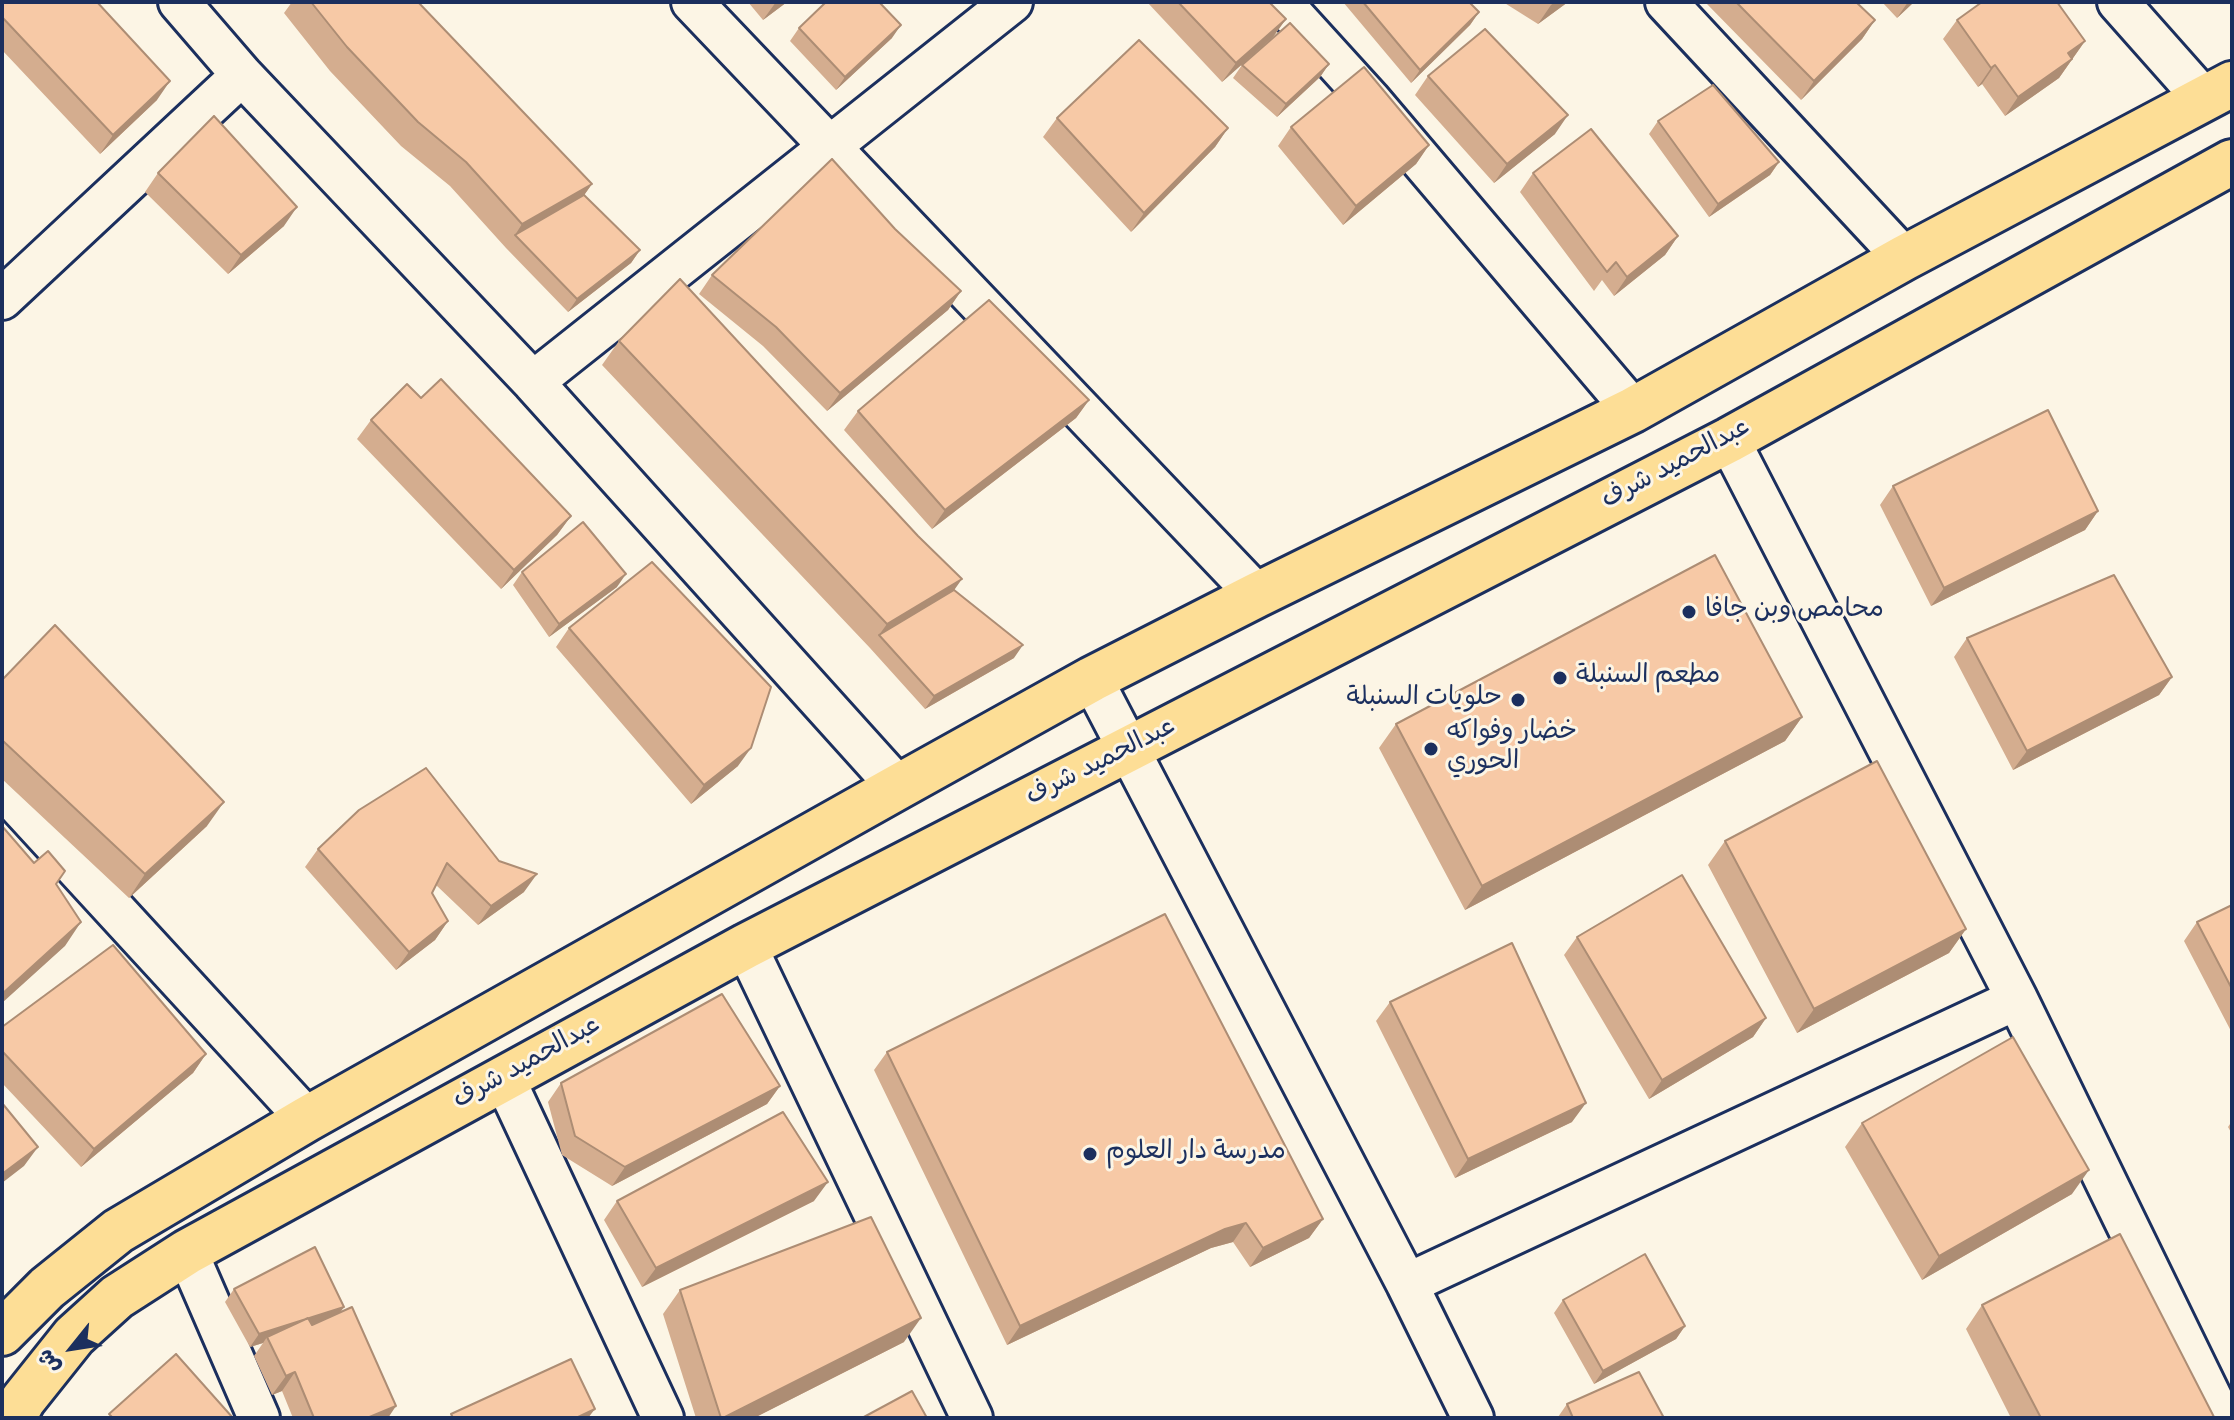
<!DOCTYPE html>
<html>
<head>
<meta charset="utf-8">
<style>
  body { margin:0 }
  #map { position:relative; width:2234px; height:1420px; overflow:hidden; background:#fcf5e5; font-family:Dekko,"Playpen Sans Arabic",sans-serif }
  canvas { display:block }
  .frame { position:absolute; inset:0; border:4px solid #1b2f5e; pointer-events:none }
  .north { position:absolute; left:32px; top:1308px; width:80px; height:80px; -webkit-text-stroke:6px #fcf5e5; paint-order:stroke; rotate:240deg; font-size:22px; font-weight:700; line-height:32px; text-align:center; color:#1b2f5e }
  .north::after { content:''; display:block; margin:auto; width:28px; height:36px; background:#1b2f5e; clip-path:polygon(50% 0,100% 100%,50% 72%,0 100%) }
</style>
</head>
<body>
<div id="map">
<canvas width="2234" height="1420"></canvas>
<div class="frame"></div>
<div class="north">ش</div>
</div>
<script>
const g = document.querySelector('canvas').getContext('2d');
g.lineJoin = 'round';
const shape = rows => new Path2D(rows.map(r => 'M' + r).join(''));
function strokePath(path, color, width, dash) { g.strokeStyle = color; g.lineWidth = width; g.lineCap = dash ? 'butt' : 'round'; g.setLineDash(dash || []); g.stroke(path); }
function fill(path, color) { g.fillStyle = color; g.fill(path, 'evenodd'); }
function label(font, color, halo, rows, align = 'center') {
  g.font = font + ' Dekko,"Playpen Sans Arabic",sans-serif'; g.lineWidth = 6; g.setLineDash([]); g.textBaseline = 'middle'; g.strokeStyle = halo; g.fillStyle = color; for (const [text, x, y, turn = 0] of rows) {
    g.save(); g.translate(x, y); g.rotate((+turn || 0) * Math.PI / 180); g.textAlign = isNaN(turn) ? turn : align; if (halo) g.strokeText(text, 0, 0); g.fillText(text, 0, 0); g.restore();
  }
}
const street = shape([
  [179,2,242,75,533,382,898,787],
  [692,2,1257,595],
  [1281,2,1370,100,1633,410],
  [1666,2,1904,258],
  [2118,2,2204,99],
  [2,299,242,75],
  [533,382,1012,2],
  [1729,440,2017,999,2221,1418],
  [1092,679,1407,1284,1473,1418],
  [2,787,307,1119],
  [746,946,972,1418],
  [504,1078,663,1418],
  [187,1252,259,1418],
  [1407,1284,2017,999]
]);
const primary = shape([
  [2,1333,47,1288,118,1231,307,1119,898,787,1092,679,1257,595,1633,410,1904,258,2232,84],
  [13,1418,23,1400,74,1336,117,1297,187,1252,746,946,1729,440,2232,162]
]);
const wall = shape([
  [2,2,157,100,100,154,2,50],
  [292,2,418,2,592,184,584,195,640,250,631,263,568,312,506,248,450,186,401,146,330,71,284,13],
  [748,2,787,2,763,20],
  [1147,2,1269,2,1286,19,1273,37,1222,82],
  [1343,2,1469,2,1479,12,1470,25,1411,83],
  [1503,2,1568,2,1538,24],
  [1705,2,1856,2,1875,20,1862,39,1801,100],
  [1882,2,1914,2,1897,18],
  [1957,20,2085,41,2059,78,2005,116,1982,84,1978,87,1943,39],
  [799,28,892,38,836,90,790,41],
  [1329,64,1320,77,1277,117,1233,78,1242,65],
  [1428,76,1555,134,1494,183,1415,95],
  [1057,118,1228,128,1215,147,1131,232,1043,137],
  [1658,121,1779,162,1770,175,1709,217,1649,134],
  [1291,127,1429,145,1416,164,1343,225,1278,146],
  [158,173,284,226,228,274,145,192],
  [1533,173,1678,236,1665,255,1614,296,1602,280,1594,291,1520,192],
  [895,229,961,291,948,310,827,411,763,346,699,294,712,275],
  [619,341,954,590,1014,658,925,709,870,648,602,365],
  [1089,400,1076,418,932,529,844,430,858,411],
  [371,420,571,516,557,535,501,589,357,439],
  [1893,486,2098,511,2085,530,1931,606,1880,505],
  [522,572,617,587,549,637,513,585],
  [569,628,738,766,691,804,556,647],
  [1967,638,2172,677,2159,695,2013,770,1954,657],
  [2,680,207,826,129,898,2,779],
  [1802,717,1785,741,1465,910,1379,748,1396,724],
  [359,810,524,892,478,925,436,885,432,893,448,921,435,940,396,970,305,867,318,849],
  [1725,841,1966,929,1949,953,1797,1033,1708,865],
  [2232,905,2232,1033,2184,941,2197,922],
  [1577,937,1766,1018,1753,1037,1649,1099,1564,955],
  [1390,1002,1572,1122,1455,1178,1376,1021],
  [2,1027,206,1054,193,1073,81,1167,2,1083],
  [887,1052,1323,1219,1309,1238,1250,1267,1233,1242,1211,1248,1007,1345,874,1070],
  [561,1083,780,1086,767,1104,612,1186,562,1155,548,1102],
  [2232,1121,2232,1134,2228,1127],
  [1862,1123,2072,1194,1922,1280,1845,1147],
  [617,1201,814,1201,642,1287,604,1220],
  [234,1289,344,1307,340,1312,388,1418,293,1418,282,1391,272,1395,254,1356,263,1343,250,1347,225,1302],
  [680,1290,904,1342,754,1418,696,1418,663,1314],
  [1563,1300,1685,1326,1676,1339,1594,1384,1554,1313],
  [1982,1305,2214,1417,2213,1418,2011,1418,1966,1329],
  [1567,1404,1664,1418,1558,1418,1558,1417]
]);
const shadedWall = shape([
  [776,2,787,2,763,20],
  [1555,2,1568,2,1538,24,1551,5],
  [1908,2,1914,2,1897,18],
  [1479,12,1470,25,1411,83,1420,70],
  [1286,19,1273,37,1222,82,1236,63],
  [1875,20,1862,39,1801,100,1814,81],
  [901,25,892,38,836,90,845,77],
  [2085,41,2059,78,2005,116,2018,97,2068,53],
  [1329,64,1320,77,1277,117,1286,104],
  [1995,65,1982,84,1978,87,1991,68],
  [170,81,157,100,100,154,113,135],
  [1568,115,1555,134,1494,183,1507,164],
  [1228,128,1215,147,1131,232,1144,213],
  [1429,145,1416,164,1343,225,1356,206],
  [1779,162,1770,175,1709,217,1718,204],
  [592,184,575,208,515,235,522,224],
  [297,207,284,226,228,274,241,255],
  [1678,236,1665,255,1614,296,1627,277],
  [640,250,631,263,568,312,577,299],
  [961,291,948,310,827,411,840,393],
  [1089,400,1076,418,932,529,945,510],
  [2098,511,2085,530,1931,606,1944,588],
  [571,516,557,535,501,589,514,570],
  [626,574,617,587,549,637,559,624],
  [962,579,945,603,879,635,887,624],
  [1023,645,1014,658,925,709,934,696],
  [2172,677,2159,695,2013,770,2027,751],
  [1802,717,1785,741,1465,910,1482,886],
  [751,748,738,766,691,804,704,785],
  [224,802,207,826,129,898,145,874],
  [537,874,524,892,478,925,491,906],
  [448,921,435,940,396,970,409,952],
  [81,922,65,946,2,1003,2,994],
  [1966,929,1949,953,1797,1033,1814,1009],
  [1766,1018,1753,1037,1649,1099,1662,1080],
  [206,1054,193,1073,81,1167,94,1149],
  [780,1086,767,1104,612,1186,625,1167],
  [1586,1103,1572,1122,1455,1178,1468,1159],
  [38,1147,24,1166,2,1183,2,1174],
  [2089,1170,2072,1194,1922,1280,1939,1256],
  [828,1182,814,1201,642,1287,656,1268],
  [1323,1219,1309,1238,1250,1267,1263,1248],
  [1246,1223,1233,1242,1211,1248,1007,1345,1020,1326,1225,1229],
  [344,1307,335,1320,267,1337,263,1343,250,1347,259,1334],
  [921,1318,904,1342,754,1418,723,1418],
  [1685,1326,1676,1339,1594,1384,1603,1371],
  [295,1372,282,1391,272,1395,286,1376],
  [396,1406,388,1418,367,1418],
  [595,1409,588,1418,576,1418]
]);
const building = shape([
  [2,2,97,2,170,81,113,135,2,17,2,2],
  [311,2,418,2,592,184,522,224,466,162,418,122,347,47,311,2],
  [826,2,879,2,901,25,845,77,799,28,826,2],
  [1178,2,1269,2,1286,19,1236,63,1178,2],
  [1363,2,1469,2,1479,12,1420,70,1363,2],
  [1736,2,1856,2,1875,20,1814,81,1736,2],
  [1982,2,2057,2,2085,41,2068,53,2072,59,2018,97,1995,65,1991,68,1957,20,1982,2],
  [1290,23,1329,64,1286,104,1242,65,1290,23],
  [1485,29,1568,115,1507,164,1428,76,1485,29],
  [1139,40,1228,128,1144,213,1057,118,1139,40],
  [1364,67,1429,145,1356,206,1291,127,1364,67],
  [1713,85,1779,162,1718,204,1658,121,1713,85],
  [214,116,297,207,241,255,158,173,214,116],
  [1591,129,1678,236,1627,277,1616,262,1607,272,1533,173,1591,129],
  [832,159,895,229,961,291,840,393,776,327,712,275,832,159],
  [584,195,640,250,577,299,515,235,584,195],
  [680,279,918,536,962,579,887,624,619,341,680,279],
  [989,300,1089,400,945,510,858,411,989,300],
  [441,379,571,516,514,570,371,420,407,384,421,398,441,379],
  [2048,410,2098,511,1944,588,1893,486,2048,410],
  [583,522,626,574,559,624,522,572,583,522],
  [1715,555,1802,717,1482,886,1396,724,1715,555],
  [652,562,771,687,751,748,704,785,569,628,652,562],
  [2114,575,2172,677,2027,751,1967,638,2114,575],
  [954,590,1023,645,934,696,879,635,954,590],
  [55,625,224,802,145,874,2,740,2,680,55,625],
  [1877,761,1966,929,1814,1009,1725,841,1877,761],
  [426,768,499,861,537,874,491,906,447,863,432,893,448,921,409,952,318,849,359,810,426,768],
  [2,826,34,863,48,851,65,871,56,884,81,922,2,994,2,826],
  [1682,875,1766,1018,1662,1080,1577,937,1682,875],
  [2232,905,2232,989,2197,922,2232,905],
  [1165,914,1323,1219,1263,1248,1246,1223,1225,1229,1020,1326,887,1052,1165,914],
  [1512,943,1586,1103,1468,1159,1390,1002,1512,943],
  [113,945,206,1054,94,1149,2,1051,2,1027,113,945],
  [722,994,780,1086,625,1167,575,1136,561,1083,722,994],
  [2013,1037,2089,1170,1939,1256,1862,1123,2013,1037],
  [2,1103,38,1147,2,1174,2,1103],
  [783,1112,828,1182,656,1268,617,1201,783,1112],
  [871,1217,921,1318,723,1418,721,1418,680,1290,871,1217],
  [2120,1234,2214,1417,2211,1418,2041,1418,1982,1305,2120,1234],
  [315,1247,344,1307,259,1334,234,1289,315,1247],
  [1645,1254,1685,1326,1603,1371,1563,1300,1645,1254],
  [352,1307,396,1406,367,1418,314,1418,295,1372,286,1376,267,1337,308,1318,312,1325,352,1307],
  [176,1354,233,1418,113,1418,109,1414,176,1354],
  [571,1359,595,1409,576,1418,453,1418,451,1414,571,1359],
  [1639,1372,1664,1418,1573,1418,1567,1404,1639,1372],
  [912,1391,927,1418,862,1418,912,1391]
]);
const markers = [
  [1689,612,8,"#1b2f5e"],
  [1560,678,8,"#1b2f5e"],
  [1518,700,8,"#1b2f5e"],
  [1431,749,8,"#1b2f5e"],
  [1090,1154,8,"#1b2f5e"]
];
const streetNames = [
  ["عبدالحميد شرف",1677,466,-28],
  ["عبدالحميد شرف",1102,764,-27],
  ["عبدالحميد شرف",528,1065,-29]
];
const poiNames = [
  ["محامص وبن جافا",1705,612],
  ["مطعم السنبلة",1576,678],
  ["حلويات السنبلة",1502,700,"right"],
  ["خضار وفواكه",1447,734],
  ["الحوري",1447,764],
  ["مدرسة دار العلوم",1106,1154]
];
strokePath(street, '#1b2f5e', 46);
strokePath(primary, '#1b2f5e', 50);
strokePath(street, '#fcf5e5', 40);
strokePath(primary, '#fdde96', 44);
fill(wall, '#d4ad8f');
fill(shadedWall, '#ad8d74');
fill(building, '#f7c9a6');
strokePath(building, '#ad8d74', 2);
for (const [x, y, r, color] of markers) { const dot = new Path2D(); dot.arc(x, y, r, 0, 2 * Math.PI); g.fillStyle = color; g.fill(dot); strokePath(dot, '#fcf5e5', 3); }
label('26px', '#1b2f5e', '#fcf5e5', streetNames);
label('26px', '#1b2f5e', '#fcf5e5', poiNames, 'left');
</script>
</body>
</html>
